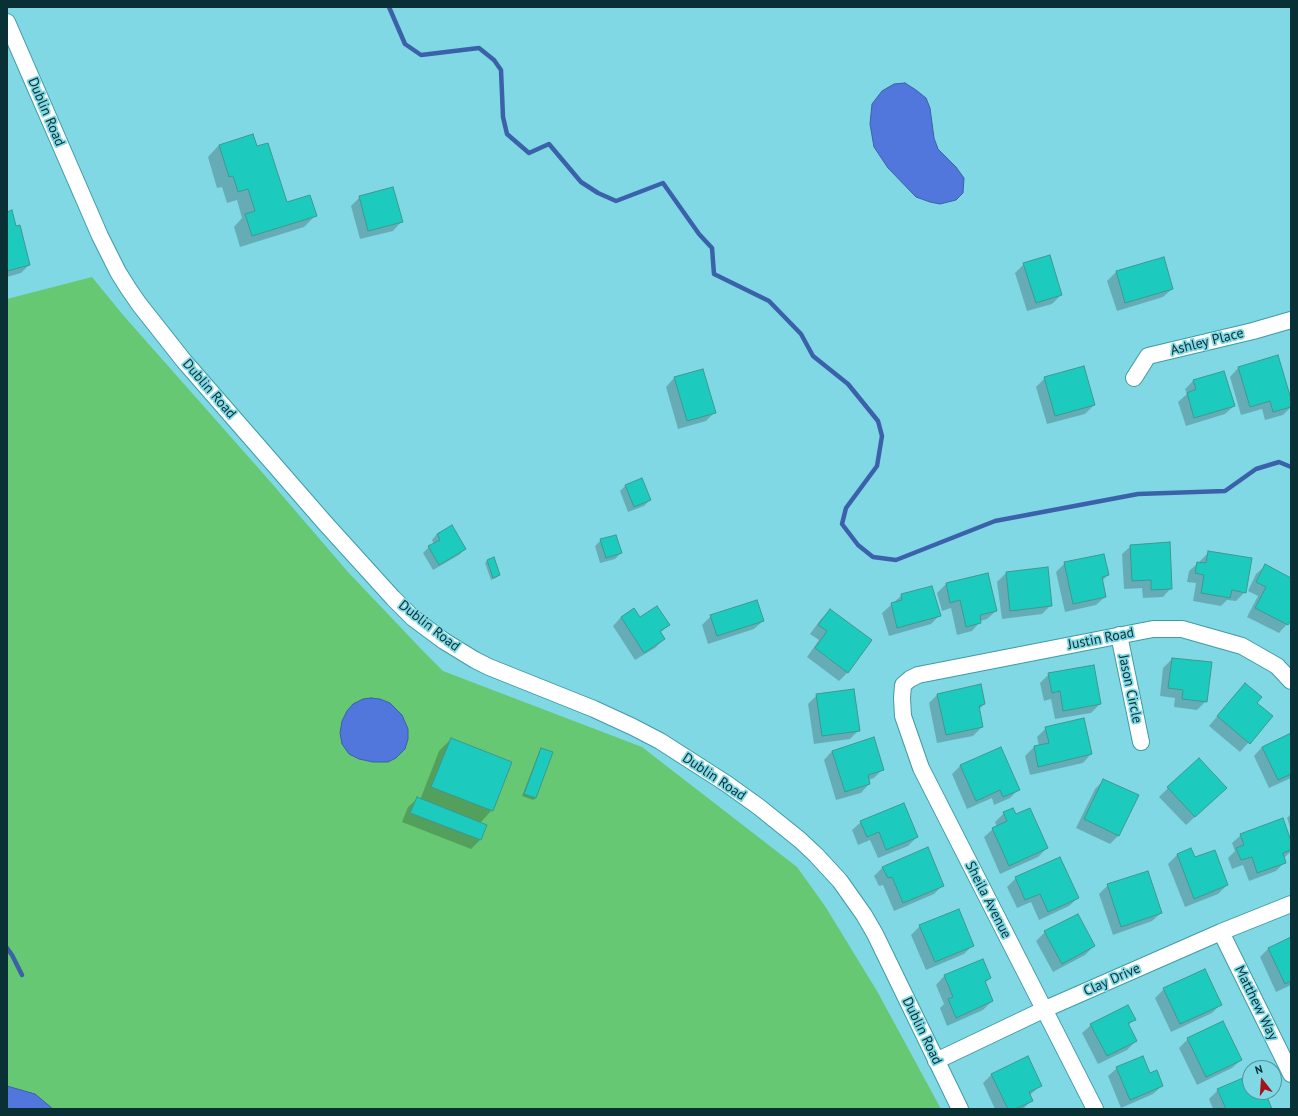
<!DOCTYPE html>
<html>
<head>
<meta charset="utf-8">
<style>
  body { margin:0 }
  #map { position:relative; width:1298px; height:1116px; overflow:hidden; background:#80d8e4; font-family:"PT Sans",sans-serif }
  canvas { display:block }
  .frame { position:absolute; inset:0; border:8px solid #093035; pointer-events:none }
  .north { position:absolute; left:1242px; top:1060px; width:40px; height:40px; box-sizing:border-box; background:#80d8e4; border:1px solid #50959e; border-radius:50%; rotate:343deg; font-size:11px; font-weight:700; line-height:16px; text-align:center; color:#093035 }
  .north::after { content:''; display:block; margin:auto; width:14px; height:18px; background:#a71219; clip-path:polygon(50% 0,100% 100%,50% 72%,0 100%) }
</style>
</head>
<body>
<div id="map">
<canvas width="1298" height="1116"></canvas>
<div class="frame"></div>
<div class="north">N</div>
</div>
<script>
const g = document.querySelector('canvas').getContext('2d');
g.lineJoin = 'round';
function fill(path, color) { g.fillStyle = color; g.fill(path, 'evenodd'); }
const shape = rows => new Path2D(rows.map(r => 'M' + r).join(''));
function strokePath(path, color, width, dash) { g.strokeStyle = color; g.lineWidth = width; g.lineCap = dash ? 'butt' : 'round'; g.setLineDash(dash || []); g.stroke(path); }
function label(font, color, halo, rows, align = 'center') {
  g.font = font + ' "PT Sans",sans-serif'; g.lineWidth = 3.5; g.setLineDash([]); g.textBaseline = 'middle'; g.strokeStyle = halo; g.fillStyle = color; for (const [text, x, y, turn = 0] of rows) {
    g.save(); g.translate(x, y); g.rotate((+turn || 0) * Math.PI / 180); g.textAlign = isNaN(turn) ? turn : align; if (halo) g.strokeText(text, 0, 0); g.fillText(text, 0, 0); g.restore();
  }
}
const green = shape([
  [92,277,123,315,268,479,348,572,424,652,443,671,642,747,797,867,825,906,877,991,941,1109,7,1109,7,299]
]);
const water = shape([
  [905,83,916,90,926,98,930,108,934,138,938,149,956,167,964,178,963,193,956,200,940,204,930,202,916,197,888,168,874,147,870,124,872,104,882,91,894,84,905,83],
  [371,698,380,699,390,703,402,715,408,729,408,739,405,749,396,758,388,762,373,762,359,759,349,754,342,744,340,733,342,721,347,711,353,704,363,699,371,698],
  [7,1086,35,1094,53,1109,7,1109,7,1086]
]);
const shadow = shape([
  [219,145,257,147,286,203,315,216,304,227,240,247,234,227,242,218,237,200,227,203,222,187,217,188,208,157],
  [360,197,401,222,393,231,360,239,351,206],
  [7,213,29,265,21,273,7,277],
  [1163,258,1172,289,1163,297,1117,311,1107,281,1116,272],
  [1024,264,1061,295,1052,304,1027,311,1015,273],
  [1238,368,1291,403,1291,407,1283,415,1265,420,1262,409,1241,415,1230,377],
  [674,378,715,412,706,421,678,429,666,387],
  [1045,378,1094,405,1085,414,1047,424,1036,387],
  [1194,380,1234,406,1225,414,1186,426,1178,402,1187,394,1185,389],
  [641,479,650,500,644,506,628,512,620,491,625,486],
  [437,534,465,549,459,555,433,570,423,553,429,547,434,544,432,540],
  [601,540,621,553,615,559,600,563,595,546],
  [1131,546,1171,588,1163,597,1143,598,1142,588,1124,589,1122,554],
  [1209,552,1245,592,1236,601,1227,600,1221,606,1193,601,1196,583,1187,582,1189,571,1198,563,1200,563,1200,561],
  [488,560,499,575,496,578,491,580,485,563],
  [1065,563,1108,575,1102,581,1105,597,1096,605,1065,612,1056,572],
  [1265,566,1291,579,1291,617,1287,624,1279,633,1247,617,1258,596,1248,591,1256,574],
  [1006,573,1051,605,1042,614,1002,619,997,582],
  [987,575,996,611,987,619,980,621,980,622,972,631,957,635,951,608,942,611,937,593,946,584],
  [902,595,940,615,931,624,889,636,882,613],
  [830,610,848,672,839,681,807,657,819,640,810,634,821,619],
  [711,616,763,621,754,629,708,644,702,625],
  [621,617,640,618,669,625,660,633,664,639,655,648,635,660,613,626],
  [1172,659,1206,701,1197,710,1174,707,1175,698,1160,696,1163,668],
  [1049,674,1100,704,1091,713,1055,719,1051,699,1044,701,1040,683],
  [1237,693,1272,716,1240,752,1209,726],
  [817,695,859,730,850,739,814,744,808,704],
  [937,695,984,704,979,710,982,727,973,736,937,743,929,703],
  [1046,728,1091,754,1083,763,1030,775,1025,756,1034,747,1039,746,1037,737],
  [1291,734,1291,778,1269,788,1254,756,1262,747],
  [451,739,492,810,480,823,486,825,480,840,471,849,402,822,408,807,417,799,420,800,439,751],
  [541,749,552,753,536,798,533,800,522,796,539,752],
  [832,751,883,769,874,778,868,780,869,784,861,793,836,800,824,760],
  [961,765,1018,790,1010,798,994,805,992,798,967,809,952,774],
  [1104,780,1119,835,1110,844,1076,828,1095,789],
  [1168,788,1217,797,1186,825,1159,797],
  [1004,813,1016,816,1047,848,1038,857,1000,874,984,837,993,829,997,827,995,822],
  [1291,814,1291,830,1287,818],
  [861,822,917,837,908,846,878,858,870,840,858,845,852,830],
  [1241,835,1291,844,1291,851,1284,858,1285,862,1276,871,1249,881,1243,865,1232,869,1228,858,1235,851,1232,843],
  [1191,850,1194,859,1227,885,1218,894,1185,907,1168,864,1177,855],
  [883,867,943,885,934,894,894,911,883,885,879,886,874,876],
  [1016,878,1078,898,1069,906,1039,920,1031,902,1017,908,1007,887],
  [1108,885,1161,913,1152,921,1113,935,1099,894],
  [920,926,973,945,964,954,926,970,911,935],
  [1045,932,1094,946,1085,955,1053,972,1036,941],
  [1291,938,1291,985,1276,992,1260,957,1268,949],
  [982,960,990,978,985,983,992,1001,983,1010,947,1026,940,1008,944,1004,936,985,944,976],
  [1164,989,1220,1005,1212,1013,1171,1032,1155,998],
  [1134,1019,1128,1026,1136,1041,1127,1050,1098,1064,1082,1033,1091,1025],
  [1188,1039,1241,1060,1232,1068,1197,1085,1179,1048],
  [1117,1068,1150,1074,1162,1086,1153,1094,1121,1108,1108,1076],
  [992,1074,1040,1086,1029,1096,1031,1101,1023,1109,995,1109,983,1083],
  [1250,1077,1250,1092,1264,1092,1271,1109,1213,1109,1209,1099,1218,1090]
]);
const stream = shape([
  [389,7,405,44,421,55,479,48,494,60,501,70,503,117,507,134,529,153,549,144,581,182,598,193,616,201,663,183,699,234,712,248,714,274,769,301,801,334,813,356,848,384,878,421,882,436,877,466,846,508,842,524,858,545,873,557,896,560,995,521,1138,494,1225,491,1256,469,1279,462,1291,467],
  [7,948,12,955,22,975]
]);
const building = shape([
  [253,134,257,146,268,143,287,202,310,195,317,216,252,236,245,214,255,211,248,189,238,192,233,176,229,177,219,145,253,134],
  [393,187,403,222,368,231,359,196,393,187],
  [12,210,16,226,20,225,30,265,7,271,7,212,12,210],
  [1050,255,1062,295,1036,303,1023,263,1050,255],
  [1164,257,1173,289,1125,303,1116,271,1164,257],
  [1278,355,1291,399,1291,407,1273,412,1270,401,1250,407,1238,367,1278,355],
  [1084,366,1095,405,1055,416,1044,377,1084,366],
  [703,369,716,413,687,421,674,377,703,369],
  [1224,371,1235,406,1194,418,1187,393,1196,389,1193,380,1224,371],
  [642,478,651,500,634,507,625,485,642,478],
  [452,525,466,549,439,565,428,546,440,540,437,534,452,525],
  [616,535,622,553,606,558,600,539,616,535],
  [1170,542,1172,589,1151,590,1151,580,1132,581,1130,545,1170,542],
  [1208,551,1252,558,1246,593,1232,590,1230,598,1201,593,1204,575,1195,573,1197,562,1206,563,1208,551],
  [1104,554,1109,575,1102,577,1106,597,1073,604,1064,562,1104,554],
  [494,557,500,575,493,578,487,560,494,557],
  [1265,564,1291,578,1291,620,1288,625,1255,608,1266,587,1256,582,1265,564],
  [1048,567,1052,606,1010,611,1006,572,1048,567],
  [988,573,997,611,980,615,981,623,966,627,960,600,950,603,946,583,988,573],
  [932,586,941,616,897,628,891,603,902,600,901,594,932,586],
  [757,600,764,621,717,636,710,615,757,600],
  [657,606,670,625,660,631,665,639,644,653,621,617,634,608,640,617,657,606],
  [830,609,872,640,848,673,815,648,827,631,818,625,830,609],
  [1172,658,1212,662,1207,702,1182,699,1183,690,1168,688,1172,658],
  [1094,665,1101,704,1063,711,1060,691,1052,693,1048,673,1094,665],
  [1245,683,1262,697,1257,703,1273,716,1250,744,1217,716,1245,683],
  [981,684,985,704,979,706,983,727,946,735,937,694,981,684],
  [854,689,860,731,822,736,816,694,854,689],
  [1084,718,1092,754,1038,767,1034,746,1049,743,1045,727,1084,718],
  [1291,733,1291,774,1278,780,1262,747,1291,733],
  [874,737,884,770,868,775,870,784,845,792,832,751,874,737],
  [451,738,512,762,493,811,431,787,451,738],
  [1001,747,1020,790,1003,797,1000,790,976,801,960,765,1001,747],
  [541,748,553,752,536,798,524,794,541,748],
  [1199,758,1227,788,1195,817,1167,787,1199,758],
  [1103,779,1139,795,1119,836,1084,819,1103,779],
  [417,797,487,825,481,840,410,813,417,797],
  [904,803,918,837,886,850,879,832,867,837,860,821,904,803],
  [1013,808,1016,814,1030,808,1048,848,1009,866,992,828,1007,821,1003,812,1013,808],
  [1283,818,1291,841,1291,850,1283,853,1286,863,1257,873,1252,857,1241,860,1236,848,1244,845,1240,834,1283,818],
  [928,847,944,886,903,903,892,877,888,878,882,867,928,847],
  [1191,848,1195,857,1215,850,1228,885,1194,899,1177,854,1191,848],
  [1060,857,1079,898,1048,912,1040,894,1025,900,1015,877,1060,857],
  [1148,871,1162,913,1121,927,1107,884,1148,871],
  [959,909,974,946,935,962,919,925,959,909],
  [1078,914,1095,946,1062,964,1044,931,1078,914],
  [1291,937,1291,981,1285,984,1268,948,1291,937],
  [983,959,991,978,985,981,993,1001,956,1018,948,999,953,997,944,975,983,959],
  [1205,969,1222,1005,1180,1024,1163,988,1205,969],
  [1128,1005,1136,1020,1128,1023,1137,1041,1107,1056,1090,1024,1128,1005],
  [1223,1021,1242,1060,1206,1077,1187,1038,1223,1021],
  [1028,1056,1042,1086,1029,1092,1033,1101,1015,1109,1008,1109,991,1074,1028,1056],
  [1143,1056,1150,1073,1157,1070,1163,1086,1130,1100,1116,1067,1143,1056],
  [1250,1075,1250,1092,1265,1092,1272,1109,1226,1109,1217,1089,1250,1075]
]);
const street = shape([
  [7,22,100,236,118,272,128,288,139,304,184,361,325,523,393,598,413,618,444,641,475,660,489,667,594,709,633,727,660,741,727,784,759,807,800,840,816,855,840,881,864,915,875,934,960,1109],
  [1134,378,1148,356,1253,331,1291,320],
  [1119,635,1141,742],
  [1221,932,1291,1074],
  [936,1061,1043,1010,1221,932,1291,904],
  [1095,1109,921,768,903,716,902,698,903,685,910,679,918,675,1153,629,1182,629,1242,646,1277,666,1291,681]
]);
const streetNames = [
  ["Dublin Road",46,112,67],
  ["Ashley Place",1207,342,-14],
  ["Dublin Road",209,389,49],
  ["Dublin Road",429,626,38],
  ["Justin Road",1101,639,-11],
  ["Jason Circle",1130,689,78],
  ["Dublin Road",714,777,34],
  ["Sheila Avenue",988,900,63],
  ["Clay Drive",1112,980,-24],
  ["Matthew Way",1256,1003,64],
  ["Dublin Road",922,1031,64]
];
fill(green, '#67c873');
fill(water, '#5176dc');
strokePath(water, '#3b61aa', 1);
fill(shadow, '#0003');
strokePath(stream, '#3b61aa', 4.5);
fill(building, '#1ccbbe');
strokePath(building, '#3e9890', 1);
strokePath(street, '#409ba6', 18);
strokePath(street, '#fff', 16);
label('14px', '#093035', '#80d8e4', streetNames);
</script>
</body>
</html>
